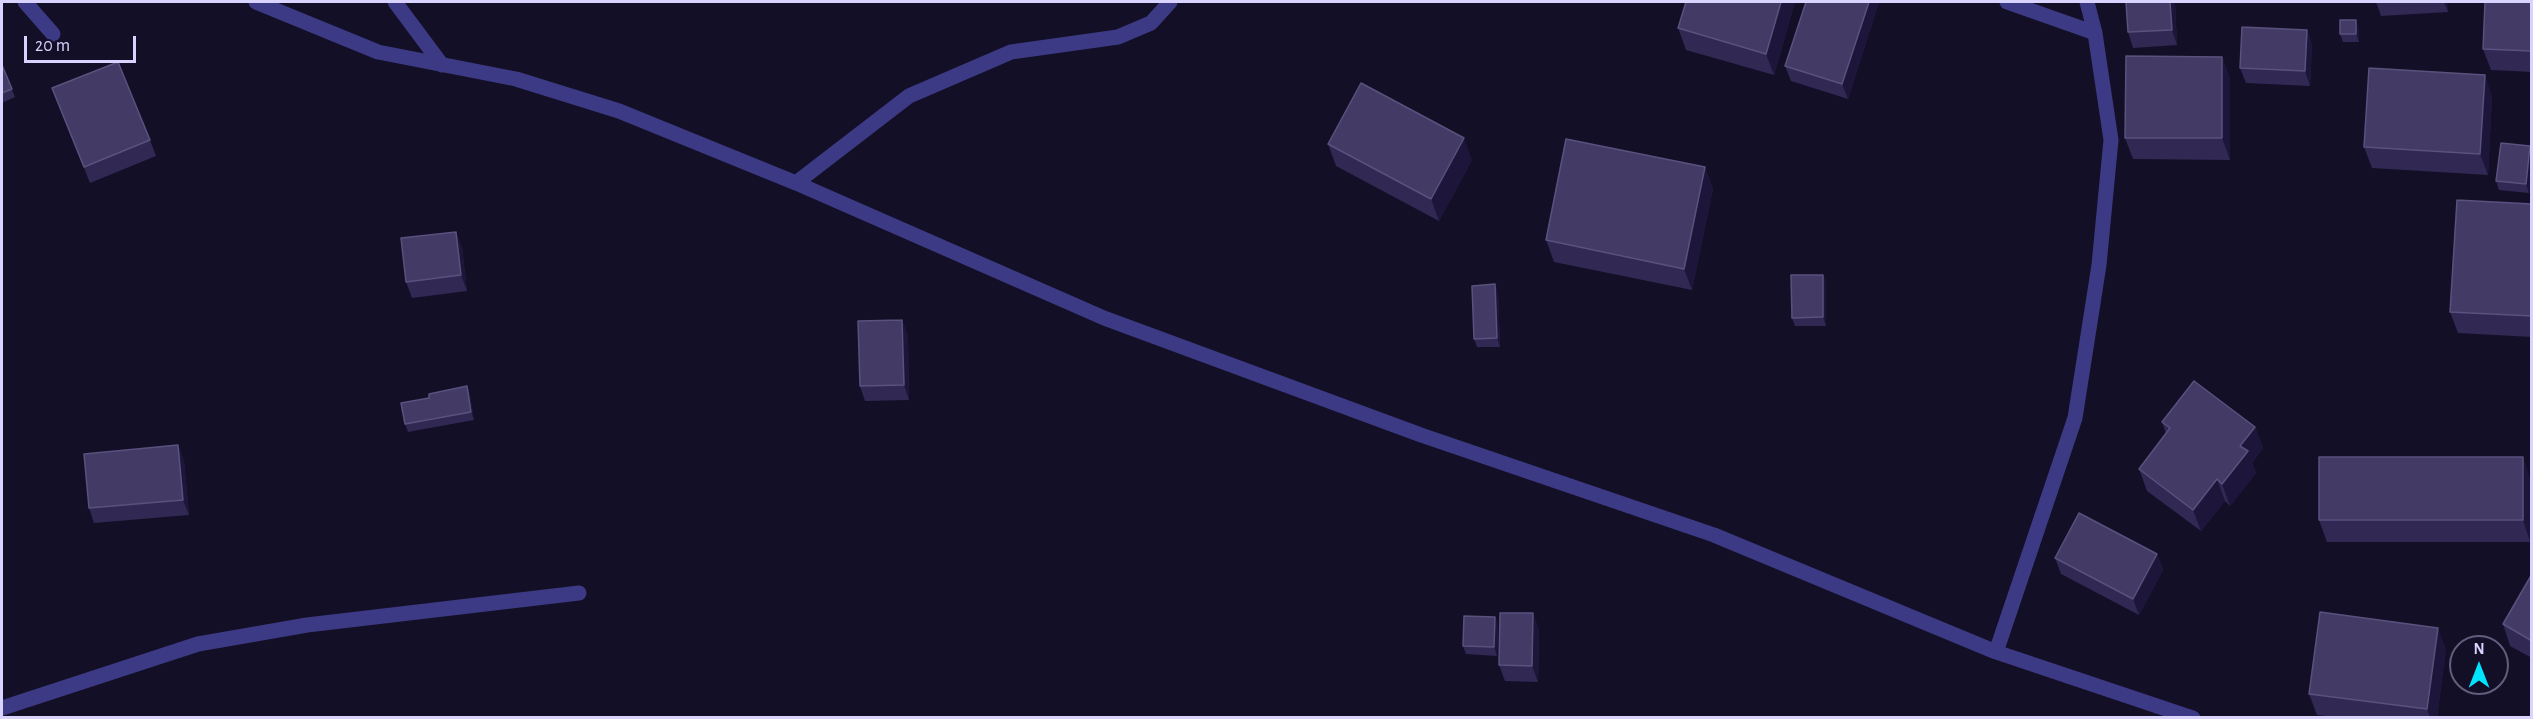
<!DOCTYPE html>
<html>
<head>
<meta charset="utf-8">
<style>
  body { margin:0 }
  #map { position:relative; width:2533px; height:719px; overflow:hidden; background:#130f26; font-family:"Alegreya Sans",sans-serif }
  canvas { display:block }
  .frame { position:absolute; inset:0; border:3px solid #d9d4ff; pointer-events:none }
  .north { position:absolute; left:2449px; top:635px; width:60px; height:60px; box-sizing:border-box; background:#130f26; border:2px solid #625e7d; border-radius:50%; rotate:0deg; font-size:16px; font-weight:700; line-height:24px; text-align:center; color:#d9d4ff }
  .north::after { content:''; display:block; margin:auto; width:21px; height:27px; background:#00e5ff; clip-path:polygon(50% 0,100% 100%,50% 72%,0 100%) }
  .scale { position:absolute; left:24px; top:36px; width:112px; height:27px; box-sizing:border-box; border:3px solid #d9d4ff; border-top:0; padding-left:8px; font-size:18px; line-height:21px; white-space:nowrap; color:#d9d4ff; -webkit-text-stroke:4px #130f26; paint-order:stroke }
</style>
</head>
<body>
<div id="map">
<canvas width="2533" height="719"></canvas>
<div class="frame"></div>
<div class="north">N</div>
<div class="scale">20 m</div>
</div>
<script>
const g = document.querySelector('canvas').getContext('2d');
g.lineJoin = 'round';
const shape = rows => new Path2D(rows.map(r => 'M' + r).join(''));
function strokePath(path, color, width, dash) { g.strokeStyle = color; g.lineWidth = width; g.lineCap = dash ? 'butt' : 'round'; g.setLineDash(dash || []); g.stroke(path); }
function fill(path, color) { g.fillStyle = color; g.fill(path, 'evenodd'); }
const street = shape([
  [25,2,53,34],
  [256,2,378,52,516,79,619,111,796,183,1104,318,1421,435,1714,535,1996,652,2193,718],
  [395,2,442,65],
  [2007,2,2095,33],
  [796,183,909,96,1011,52,1118,37,1151,23,1170,2],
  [1996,652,2075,418,2099,265,2111,140,2095,33,2087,2],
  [2,708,198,644,307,625,579,593]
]);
const wall = shape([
  [1686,2,1795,2,1774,75,1686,50,1678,28],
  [1806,2,1879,2,1848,99,1791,81,1785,66],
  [2126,2,2175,2,2177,45,2133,48,2128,32],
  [2376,2,2447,2,2448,12,2381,16],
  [2532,2,2532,72,2491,70,2483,49],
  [2359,29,2359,42,2343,42,2340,34],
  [2307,30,2312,45,2310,86,2246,83,2240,68],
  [2222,57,2230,79,2230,160,2133,159,2125,138],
  [2,65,15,97,2,103],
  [52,88,150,140,156,156,90,183],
  [2492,96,2488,175,2372,168,2364,147],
  [1328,144,1472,160,1439,221,1336,166],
  [2530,146,2532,149,2532,172,2529,193,2499,190,2496,181],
  [1705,167,1713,189,1692,290,1554,262,1546,240],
  [2532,204,2532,337,2458,333,2450,312],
  [462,247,467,291,412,298,406,282],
  [1823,275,1826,283,1826,326,1795,326,1792,318],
  [1495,284,1498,293,1500,347,1477,347,1474,339],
  [902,320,908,336,909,400,865,401,860,386],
  [467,386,470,395,474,420,408,432,405,424,429,398],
  [2162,422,2255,427,2263,448,2252,463,2256,473,2230,506,2225,501,2201,531,2147,491,2139,469,2166,434],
  [178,445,184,461,189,515,94,523,89,508],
  [2530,478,2530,542,2327,542,2319,520],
  [2157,554,2163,570,2139,615,2061,574,2055,558],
  [2532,574,2532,658,2510,646,2503,624],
  [1495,617,1498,625,1497,656,1466,654,1463,646],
  [1539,629,1538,682,1505,681,1499,665],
  [2446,649,2437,717,2334,717,2317,715,2309,694]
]);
const shadedWall = shape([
  [1781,2,1795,2,1774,75,1766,54],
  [1869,2,1879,2,1848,99,1842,84],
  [2170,2,2175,2,2177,45,2172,30],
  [2444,2,2447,2,2448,12],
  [2356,20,2359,29,2359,42,2356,34],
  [2307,30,2312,45,2310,86,2305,71],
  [2222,57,2230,79,2230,160,2222,138],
  [2485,75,2492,96,2488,175,2480,154],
  [1464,138,1472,160,1439,221,1431,199],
  [2530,146,2532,149,2532,172,2529,193,2526,184],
  [1705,167,1713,189,1692,290,1684,269],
  [456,232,462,247,467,291,461,275],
  [1823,275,1826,283,1826,326,1823,317],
  [1495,284,1498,293,1500,347,1497,338],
  [902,320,908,336,909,400,904,385],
  [467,386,470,395,474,420,471,412],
  [2255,427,2263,448,2252,463,2256,473,2230,506,2222,484,2240,446],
  [178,445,184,461,189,515,183,500],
  [2523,457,2530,478,2530,542,2523,520],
  [2217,479,2225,501,2201,531,2193,510],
  [2157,554,2163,570,2139,615,2133,599],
  [1533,613,1539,629,1538,682,1532,666],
  [1495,617,1498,625,1497,656,1494,647],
  [2438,628,2446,649,2437,717,2430,717,2427,709]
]);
const building = shape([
  [1686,2,1781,2,1766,54,1678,28,1686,2],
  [1806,2,1869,2,1842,84,1785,66,1806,2],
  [2126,2,2170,2,2172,30,2128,32,2126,2],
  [2485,2,2532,2,2532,51,2483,49,2485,2],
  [2340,20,2356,20,2356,34,2340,34,2340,20],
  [2242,27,2307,30,2305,71,2240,68,2242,27],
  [2126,56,2222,57,2222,138,2125,138,2126,56],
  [118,62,150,140,84,167,52,88,118,62],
  [2,65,12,89,2,93,2,65],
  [2369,68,2485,75,2480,154,2364,147,2369,68],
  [1361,83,1464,138,1431,199,1328,144,1361,83],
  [1566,139,1705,167,1684,269,1546,240,1566,139],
  [2501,143,2530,146,2526,184,2496,181,2501,143],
  [2457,200,2532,204,2532,316,2450,312,2457,200],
  [456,232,461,275,406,282,401,238,456,232],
  [1791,275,1823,275,1823,317,1792,318,1791,275],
  [1495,284,1497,338,1474,339,1472,286,1495,284],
  [902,320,904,385,860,386,858,321,902,320],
  [2194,381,2255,427,2240,446,2248,451,2222,484,2217,479,2193,510,2139,469,2170,428,2162,422,2194,381],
  [467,386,471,412,405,424,401,403,429,398,429,394,467,386],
  [178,445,183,500,89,508,84,454,178,445],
  [2319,457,2523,457,2523,520,2319,520,2319,457],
  [2079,513,2157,554,2133,599,2055,558,2079,513],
  [2532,574,2532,641,2503,624,2532,574],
  [2320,612,2438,628,2427,709,2309,694,2320,612],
  [1500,613,1533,613,1532,666,1499,665,1500,613],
  [1464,616,1495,617,1494,647,1463,646,1464,616]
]);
strokePath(street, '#3d3a85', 15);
fill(wall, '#312854');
fill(shadedWall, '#1d163a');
fill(building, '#433a66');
strokePath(building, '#5a527e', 1.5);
</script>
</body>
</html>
